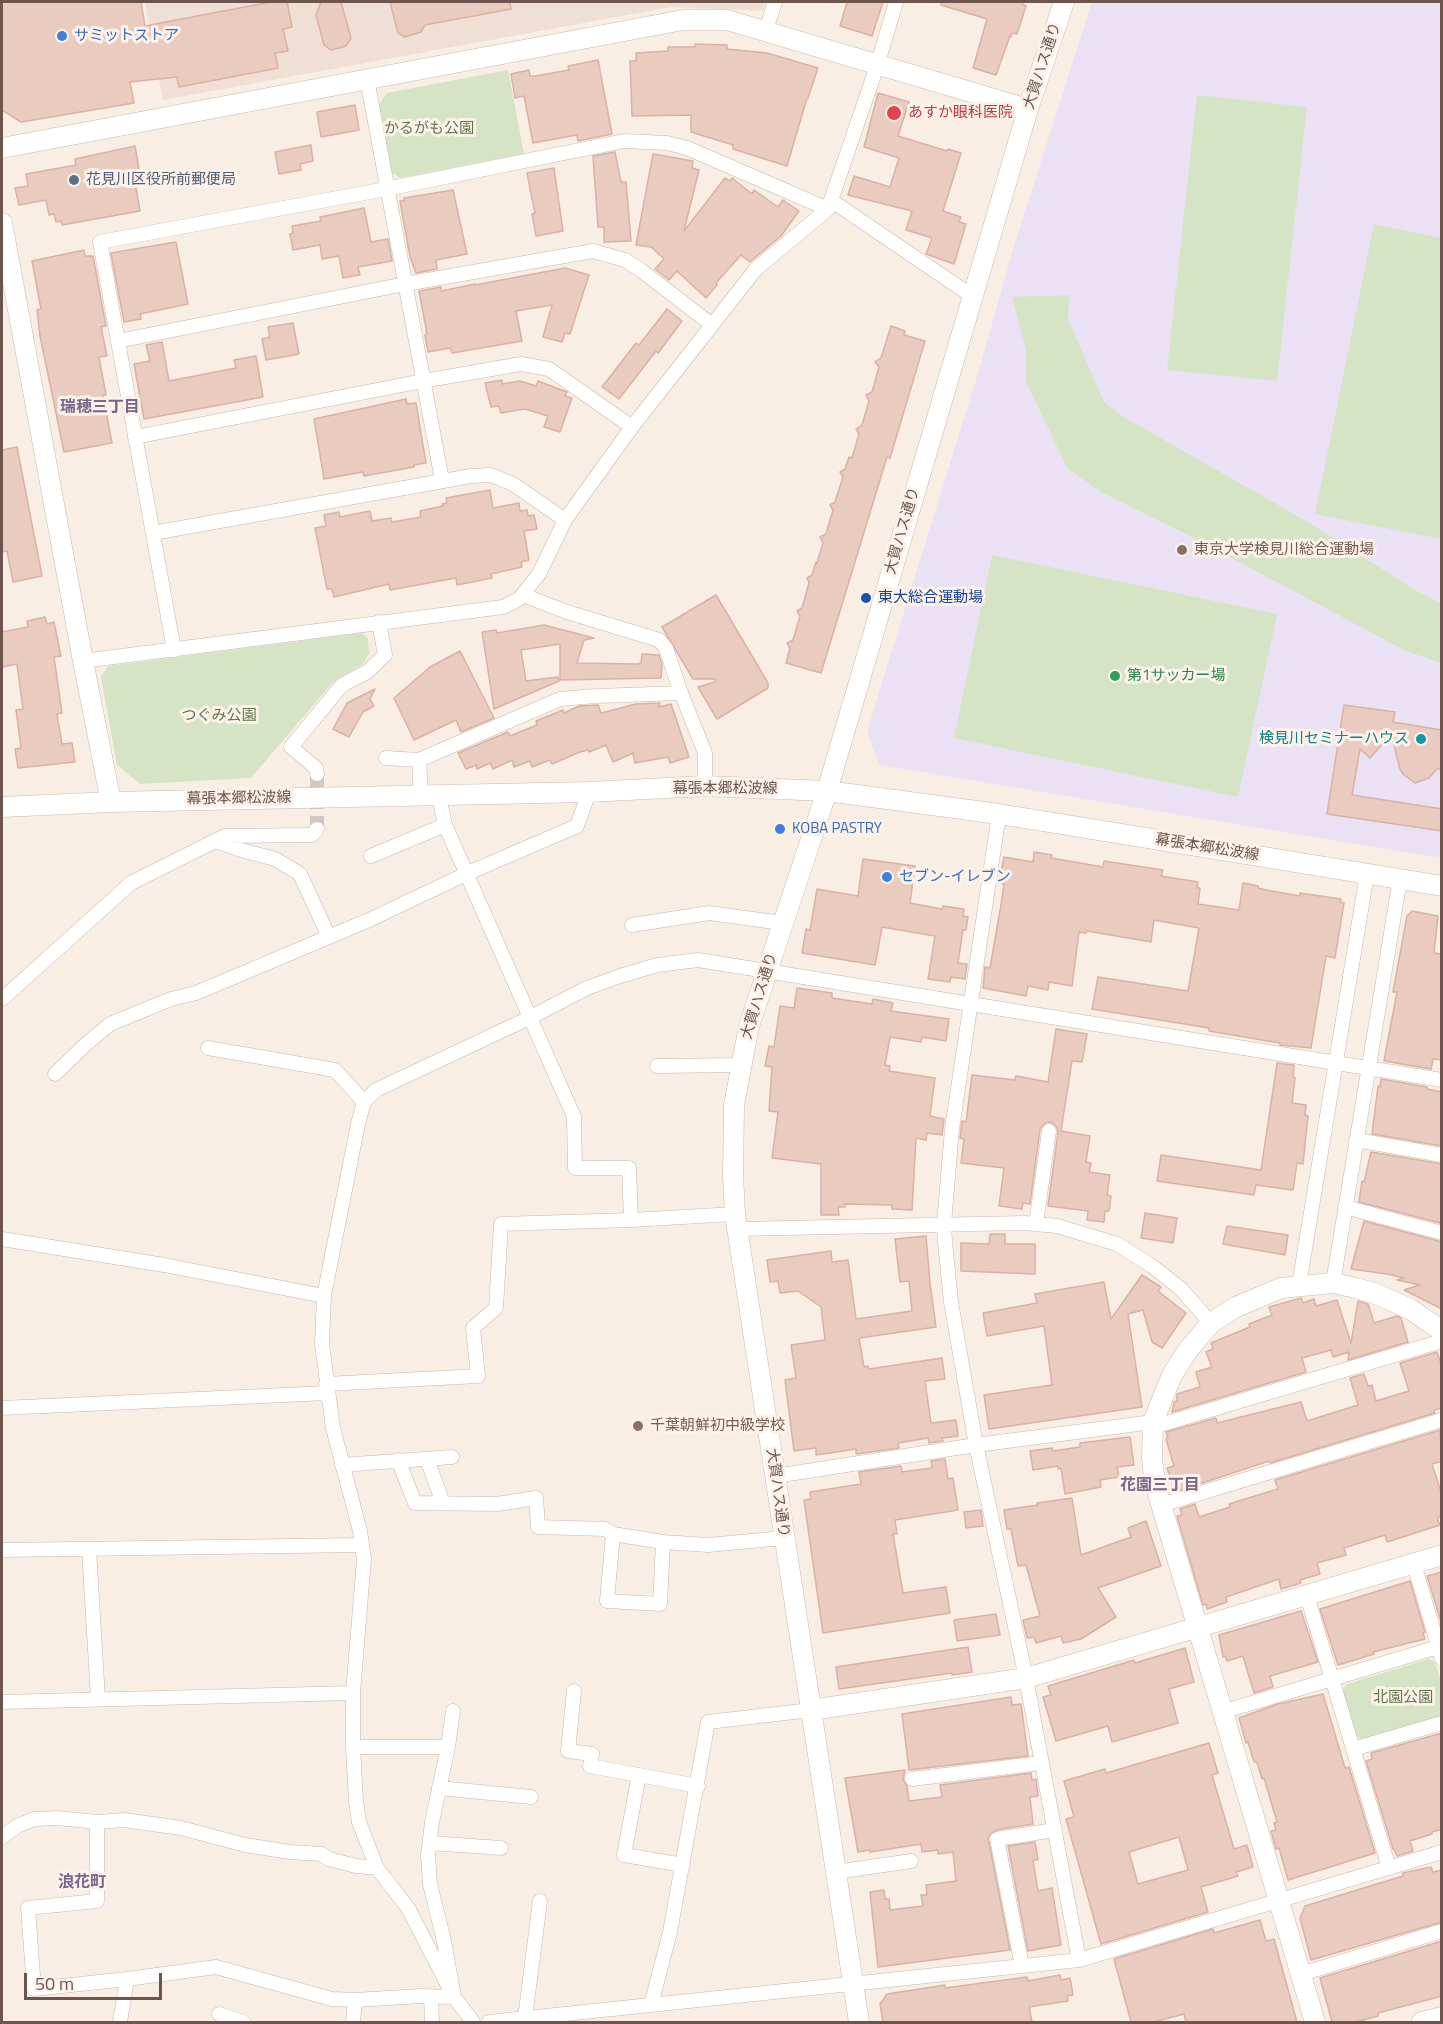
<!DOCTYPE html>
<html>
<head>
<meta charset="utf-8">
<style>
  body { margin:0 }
  #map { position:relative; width:1443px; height:2024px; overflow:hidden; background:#f9eee4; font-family:"Titillium Web",sans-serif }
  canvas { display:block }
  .frame { position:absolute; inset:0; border:3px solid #6d554d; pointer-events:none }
  .scale { position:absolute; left:24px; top:1973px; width:138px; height:27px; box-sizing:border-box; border:3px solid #6d554d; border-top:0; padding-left:8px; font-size:18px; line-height:21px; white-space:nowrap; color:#6d554d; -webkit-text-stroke:4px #fcf2ea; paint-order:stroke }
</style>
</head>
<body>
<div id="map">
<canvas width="1443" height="2024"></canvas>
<div class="frame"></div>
<div class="scale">50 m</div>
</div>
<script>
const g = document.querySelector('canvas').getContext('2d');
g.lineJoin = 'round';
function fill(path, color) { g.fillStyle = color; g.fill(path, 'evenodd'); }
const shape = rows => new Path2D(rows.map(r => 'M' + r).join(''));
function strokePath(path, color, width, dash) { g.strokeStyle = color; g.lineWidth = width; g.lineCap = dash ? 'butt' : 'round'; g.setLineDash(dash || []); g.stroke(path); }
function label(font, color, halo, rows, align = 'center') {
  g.font = font + ' "Titillium Web","Noto Sans JP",sans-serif'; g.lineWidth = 6; g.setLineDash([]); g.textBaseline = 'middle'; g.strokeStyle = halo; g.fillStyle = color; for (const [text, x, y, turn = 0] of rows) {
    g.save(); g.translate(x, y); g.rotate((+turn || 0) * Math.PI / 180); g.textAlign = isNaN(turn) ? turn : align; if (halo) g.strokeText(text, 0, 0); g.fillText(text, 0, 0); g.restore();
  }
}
const residential = shape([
  [145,2,766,2,763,11,671,7,163,100]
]);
const education = shape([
  [1092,2,1441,2,1441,858,879,765,867,731,979,370,1013,249]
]);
const green = shape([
  [508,70,524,154,400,178,392,173,379,104,387,93],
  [1197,95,1307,107,1277,381,1167,370],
  [1374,224,1441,238,1441,539,1315,514],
  [1069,295,1068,319,1104,402,1122,416,1308,522,1415,590,1441,603,1441,663,1406,651,1196,539,1103,493,1068,469,1026,382,1026,350,1012,297],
  [992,555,1277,614,1238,797,954,738],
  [362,633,368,638,369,654,363,664,333,682,251,778,140,784,117,765,101,677,108,666],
  [1429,1659,1435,1662,1441,1681,1441,1719,1363,1741,1357,1736,1342,1690,1347,1684]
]);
const building = shape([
  [2,2,141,2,145,26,271,2,287,2,292,27,283,29,288,51,275,53,278,68,179,87,177,77,130,82,134,103,21,122,2,110,2,2],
  [321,2,341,2,351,38,346,46,331,50,324,45,316,15,321,2],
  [390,2,510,2,511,9,425,25,421,32,405,37,398,33,390,2],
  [847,2,883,2,872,36,840,26,847,2],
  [941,2,1023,2,1022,4,1026,6,1017,34,1012,33,1011,37,1010,36,996,75,973,68,987,19,941,5,941,2],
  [695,44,727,45,727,49,767,53,818,68,808,98,807,98,787,166,733,149,733,145,691,132,691,115,632,116,630,61,636,61,636,53,668,51,668,47,695,47,695,44],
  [598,60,612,134,578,141,577,135,533,143,524,96,515,98,511,74,529,70,530,76,536,76,569,70,568,66,598,60],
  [878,93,909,102,898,136,947,151,948,149,961,153,943,211,961,217,959,222,966,224,954,264,926,254,932,238,906,230,912,211,848,195,854,176,890,187,899,158,864,147,878,93],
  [355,105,359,130,321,137,317,112,355,105],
  [311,145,313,161,300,164,301,170,279,174,275,152,311,145],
  [135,146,140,175,134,176,140,211,62,225,61,221,56,222,54,214,49,215,46,200,19,205,15,188,28,186,26,174,76,165,75,159,135,146],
  [615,152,621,182,626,182,631,241,604,242,604,227,598,227,593,156,615,152],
  [653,154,693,161,692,168,699,170,684,231,725,178,730,181,732,178,752,194,754,190,778,207,783,200,799,211,781,236,750,262,741,255,716,283,717,285,706,298,677,271,669,280,655,269,664,259,651,247,636,245,653,154],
  [554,168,563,231,536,236,532,214,535,213,527,173,554,168],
  [453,190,467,254,436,260,437,269,416,273,410,257,400,201,404,201,404,198,453,190],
  [364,208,371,242,388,239,392,261,358,267,360,275,343,278,339,256,322,259,320,245,293,250,290,234,293,233,292,226,321,221,320,217,364,208],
  [176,242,188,304,140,314,141,319,124,322,111,253,176,242],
  [84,250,85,256,93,256,106,326,101,327,107,356,99,357,106,395,103,395,112,443,64,452,40,336,37,310,41,309,32,261,84,250],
  [565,268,589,275,570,334,565,333,562,342,543,337,552,305,516,311,522,341,452,353,450,348,428,352,425,335,427,334,419,291,441,287,441,291,475,284,475,285,565,268],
  [667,309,682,321,658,353,656,351,619,399,602,387,636,343,639,345,667,309],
  [293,323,299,354,266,360,262,339,270,337,268,327,293,323],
  [891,326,905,331,904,335,925,341,890,458,887,457,821,673,786,663,790,648,787,643,793,640,800,616,797,611,802,608,809,583,807,578,812,575,816,562,817,563,823,543,820,537,826,534,833,510,830,505,835,502,843,477,840,472,845,469,849,457,852,458,859,434,856,429,862,425,869,401,866,395,872,392,879,367,875,362,881,358,891,326],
  [162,342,169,381,236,368,234,360,256,356,263,397,144,419,134,364,150,361,146,345,162,342],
  [502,380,502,384,520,381,536,386,538,381,567,392,565,396,572,398,560,432,544,427,548,416,525,409,501,413,499,406,491,407,485,383,502,380],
  [406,399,407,404,416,403,426,463,414,465,414,467,364,476,363,472,324,479,314,419,406,399],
  [17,447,42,576,13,582,7,551,2,552,2,450,17,447],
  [490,490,493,508,519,503,520,511,527,510,528,516,534,515,537,529,524,531,529,560,521,562,522,567,491,574,492,578,457,585,456,578,390,590,389,584,334,597,332,589,327,589,315,528,326,526,324,515,339,512,340,517,370,511,372,521,391,518,392,522,421,517,420,511,443,506,442,504,447,503,446,498,490,490],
  [716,595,768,683,768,688,717,719,698,687,715,682,715,679,693,679,662,627,716,595],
  [45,617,47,624,54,622,61,656,54,657,62,713,57,714,62,744,72,743,75,762,18,768,15,749,21,748,16,710,23,709,17,664,2,667,2,632,28,627,27,621,45,617],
  [544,625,594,638,584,640,577,663,638,664,641,663,642,654,659,655,662,665,661,678,560,680,560,644,521,650,526,681,558,677,559,681,494,709,482,632,496,630,497,633,544,625],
  [460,651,494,718,461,732,456,720,414,740,394,698,430,667,460,651],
  [375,689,370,699,374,706,363,712,349,737,333,729,347,703,375,689],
  [660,703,659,707,671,704,689,757,670,763,668,757,635,763,633,753,613,762,606,745,589,752,588,750,580,752,552,764,550,760,532,767,530,761,514,767,512,760,493,769,490,763,477,769,476,765,466,769,458,753,508,732,510,736,537,725,536,721,563,710,564,713,579,706,598,705,601,713,636,704,660,703],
  [1344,705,1395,712,1393,722,1442,730,1442,769,1437,769,1429,778,1415,783,1404,775,1400,769,1391,734,1370,758,1360,749,1352,795,1442,809,1442,831,1327,814,1344,705],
  [1034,852,1052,855,1051,858,1103,867,1104,861,1163,870,1161,876,1198,882,1197,888,1200,888,1198,904,1239,910,1243,883,1258,886,1258,888,1266,890,1300,896,1300,893,1341,899,1340,902,1344,903,1335,958,1326,956,1311,1048,1280,1045,1280,1043,1209,1031,1209,1028,1092,1009,1098,977,1188,991,1199,928,1154,920,1151,942,1087,931,1086,933,1079,932,1072,986,1049,982,1048,990,1028,986,1026,996,983,988,985,967,990,968,1001,905,1004,884,999,883,1004,857,1033,862,1034,852],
  [863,859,915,866,910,903,942,909,943,906,964,909,963,916,968,917,966,930,963,930,958,963,967,964,965,979,951,977,950,982,928,979,935,936,882,927,875,965,802,953,806,929,810,930,817,889,858,896,863,859],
  [1412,911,1438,916,1434,953,1442,954,1442,1060,1433,1059,1431,1069,1384,1061,1397,992,1393,992,1407,916,1412,911],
  [797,988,832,993,832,998,872,1004,873,999,893,1003,891,1011,949,1019,946,1041,922,1037,921,1042,890,1037,885,1065,890,1066,889,1071,935,1078,930,1116,944,1119,942,1135,927,1133,926,1140,916,1138,912,1210,892,1209,892,1205,845,1204,845,1207,838,1207,839,1215,821,1215,821,1164,772,1158,778,1112,769,1111,772,1067,765,1066,769,1046,774,1047,780,1006,794,1008,797,988],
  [1056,1029,1087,1034,1082,1062,1072,1061,1061,1131,1090,1136,1086,1162,1091,1163,1089,1172,1110,1175,1107,1195,1111,1196,1109,1211,1105,1211,1104,1222,1087,1220,1088,1211,1048,1206,1058,1132,1057,1127,1051,1122,1045,1123,1040,1129,1030,1204,1023,1203,1022,1209,999,1206,1004,1168,961,1163,964,1139,960,1138,961,1130,962,1121,966,1122,972,1075,1015,1080,1016,1076,1048,1082,1056,1029],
  [1277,1063,1294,1065,1293,1077,1295,1078,1292,1103,1306,1105,1305,1115,1308,1116,1303,1164,1297,1163,1293,1190,1256,1185,1254,1195,1157,1181,1161,1155,1261,1170,1277,1063],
  [1381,1079,1427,1087,1427,1089,1442,1092,1442,1146,1372,1134,1378,1086,1380,1087,1381,1079],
  [1371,1152,1442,1164,1442,1219,1440,1223,1359,1202,1362,1181,1364,1182,1371,1152],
  [1145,1213,1177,1218,1173,1243,1141,1238,1145,1213],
  [1364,1221,1442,1242,1442,1309,1404,1290,1420,1285,1397,1280,1404,1278,1387,1274,1351,1269,1364,1221],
  [1227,1226,1288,1235,1285,1255,1223,1244,1227,1226],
  [990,1234,1005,1234,1005,1244,1035,1244,1035,1274,961,1271,961,1243,989,1244,990,1234],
  [926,1236,930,1283,936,1327,859,1338,864,1367,868,1366,869,1369,942,1358,945,1379,925,1381,931,1423,956,1420,958,1436,942,1438,943,1441,929,1443,928,1438,898,1443,899,1448,856,1454,856,1449,816,1455,816,1448,794,1451,785,1380,796,1378,791,1345,825,1340,821,1307,798,1291,780,1293,778,1281,770,1282,767,1260,831,1251,832,1262,848,1260,856,1319,912,1311,909,1281,900,1282,895,1239,926,1236],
  [1142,1275,1161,1287,1158,1291,1186,1313,1162,1348,1152,1342,1143,1310,1128,1314,1142,1407,989,1429,984,1395,1052,1385,1044,1326,987,1336,983,1313,1037,1303,1035,1294,1104,1282,1111,1319,1142,1275],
  [1301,1298,1303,1303,1314,1299,1316,1306,1337,1300,1351,1343,1358,1301,1368,1304,1374,1323,1397,1316,1401,1318,1408,1342,1348,1360,1349,1352,1333,1357,1331,1350,1302,1358,1306,1372,1172,1412,1174,1402,1177,1401,1177,1394,1200,1387,1196,1372,1212,1367,1206,1352,1213,1349,1211,1343,1250,1327,1249,1324,1272,1315,1269,1307,1301,1298],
  [1437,1352,1442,1367,1442,1408,1434,1410,1435,1413,1270,1463,1269,1461,1175,1492,1167,1468,1174,1466,1166,1439,1168,1438,1166,1432,1216,1418,1217,1423,1301,1402,1307,1421,1358,1405,1350,1378,1364,1374,1368,1386,1372,1385,1376,1401,1409,1391,1400,1363,1437,1352],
  [1440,1430,1442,1461,1432,1464,1442,1495,1442,1516,1437,1518,1440,1525,1387,1542,1385,1535,1344,1548,1346,1555,1317,1563,1320,1574,1300,1580,1301,1583,1281,1589,1279,1579,1226,1597,1227,1602,1207,1609,1206,1604,1203,1605,1177,1516,1182,1515,1180,1509,1195,1504,1199,1517,1230,1507,1229,1504,1278,1489,1275,1480,1440,1430],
  [1130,1437,1134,1465,1117,1467,1119,1477,1100,1480,1101,1487,1065,1494,1061,1468,1058,1469,1058,1466,1033,1470,1030,1451,1052,1448,1053,1451,1080,1447,1080,1443,1130,1437],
  [945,1459,948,1479,953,1478,958,1510,895,1520,897,1534,893,1534,903,1593,946,1587,950,1613,823,1633,804,1500,811,1499,810,1492,861,1484,859,1472,901,1466,902,1472,932,1468,931,1461,945,1459],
  [1072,1498,1081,1555,1131,1537,1128,1528,1146,1521,1161,1566,1098,1588,1116,1617,1081,1639,1063,1643,1061,1636,1036,1643,1034,1637,1027,1638,1023,1620,1040,1616,1026,1565,1018,1566,1011,1529,1007,1529,1004,1510,1038,1505,1037,1503,1072,1498],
  [981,1510,983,1526,966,1528,964,1512,981,1510],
  [1442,1572,1442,1625,1427,1576,1442,1572],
  [1410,1581,1425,1632,1423,1633,1425,1639,1373,1652,1374,1654,1338,1665,1320,1609,1410,1581],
  [1301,1611,1318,1662,1270,1676,1273,1687,1254,1693,1243,1656,1227,1661,1225,1656,1223,1657,1219,1635,1301,1611],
  [996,1614,1000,1635,957,1641,954,1620,996,1614],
  [968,1647,972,1672,952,1675,952,1673,839,1689,836,1667,968,1647],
  [1185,1648,1194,1682,1169,1689,1178,1723,1112,1742,1108,1726,1056,1741,1043,1697,1051,1695,1048,1686,1134,1660,1135,1663,1185,1648],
  [1323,1694,1345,1768,1349,1767,1375,1853,1288,1880,1279,1848,1276,1849,1271,1831,1276,1830,1274,1823,1277,1822,1264,1778,1262,1779,1257,1762,1254,1762,1248,1742,1246,1743,1239,1718,1278,1704,1323,1694],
  [1011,1697,1012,1705,1021,1704,1028,1756,909,1770,902,1714,1011,1697],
  [1442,1733,1442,1829,1432,1832,1432,1834,1410,1841,1413,1851,1397,1856,1394,1849,1393,1849,1366,1761,1372,1759,1371,1753,1442,1733],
  [1209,1743,1218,1773,1212,1775,1234,1849,1247,1845,1253,1867,1236,1872,1238,1876,1201,1887,1208,1912,1101,1944,1066,1819,1074,1817,1064,1781,1105,1769,1106,1773,1209,1743],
  [1179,1837,1188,1870,1138,1884,1129,1852,1179,1837],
  [905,1770,903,1780,907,1786,909,1801,942,1797,940,1785,1031,1773,1032,1780,1036,1779,1038,1796,1030,1797,1033,1824,996,1830,988,1837,1010,1950,878,1967,870,1892,884,1890,885,1899,889,1899,890,1910,923,1906,921,1895,927,1895,926,1885,956,1881,953,1852,938,1854,938,1850,922,1852,921,1844,870,1852,870,1850,858,1852,845,1778,905,1770],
  [1035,1842,1038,1860,1033,1860,1038,1891,1052,1888,1061,1945,1028,1951,1008,1846,1035,1842],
  [1431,1867,1433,1872,1442,1870,1442,1922,1311,1960,1300,1918,1305,1906,1403,1876,1403,1873,1431,1867],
  [1260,1920,1266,1941,1274,1939,1297,2022,1186,2022,1184,2014,1154,2022,1131,2022,1114,1959,1213,1929,1214,1933,1260,1920],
  [1442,1941,1442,1996,1378,2013,1378,2016,1356,2022,1332,2022,1320,1978,1442,1941],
  [1060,1975,1061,1980,1070,1978,1073,1995,1067,1996,1068,2001,1029,2007,1032,2022,883,2022,880,2004,887,1994,945,1985,945,1988,1027,1977,1028,1981,1060,1975]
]);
const streetTunnel = shape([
  [317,774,317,829]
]);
const street = shape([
  [766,30,775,2],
  [367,79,442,480],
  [832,201,972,296],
  [118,341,405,284,593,251,625,260,642,271,712,325],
  [135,437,423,381,521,364,549,369,632,427],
  [153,533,471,476,491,475,513,484,565,520],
  [523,595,567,612,659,640,666,648,681,693,705,753,705,786],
  [174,650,100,242,386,189,624,141,667,143,687,148,828,209],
  [83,661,503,607,519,599,539,574,565,520,632,427,756,269,828,209,877,66,896,2],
  [386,758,419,760],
  [317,774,316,768,291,747,342,685,367,672,385,655,379,622],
  [421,796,419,760,560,699,596,696,681,693],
  [439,796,445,825,574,1117,575,1168,629,1168,631,1220],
  [999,814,952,1129,944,1224,945,1242,951,1302,976,1445,1026,1678,1079,1960],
  [215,841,241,850,275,859,300,874,329,937],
  [371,856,445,825],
  [632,925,709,913,782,923],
  [2,999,131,883,225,836,312,835,317,829],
  [208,1048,335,1070,364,1102],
  [657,1066,742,1065],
  [55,1074,85,1045,110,1024,171,999,196,993,369,920,468,873,577,826,589,792],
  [1356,1140,1442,1155],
  [1345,1207,1442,1233],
  [1036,1224,1049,1131],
  [738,1229,1024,1223,1057,1226,1117,1244,1152,1266,1181,1289,1211,1323],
  [2,1239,164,1265,324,1296],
  [1333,1283,1400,879],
  [1299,1285,1367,874],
  [326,1384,478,1376,473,1328,496,1308,501,1224,631,1220,735,1214],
  [2,1408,328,1393],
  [1153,1427,1442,1341],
  [427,1459,443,1503],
  [398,1460,415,1503,497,1504,536,1498,538,1527,605,1529,613,1534,663,1542,708,1545,783,1538],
  [342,1465,452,1457],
  [775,1476,976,1445,1153,1422],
  [1161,1505,1442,1420],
  [613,1534,607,1601,660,1604,663,1542],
  [89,1549,98,1699],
  [2,1550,362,1545],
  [1414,1564,1442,1659],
  [1307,1596,1389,1868],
  [574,1691,568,1751,592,1754,590,1766,698,1786],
  [2,1702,353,1693],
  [1222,1712,1438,1647],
  [353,1747,448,1747],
  [1353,1749,1442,1723],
  [639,1775,624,1855,683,1865],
  [912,1779,1041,1763],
  [439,1788,531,1797],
  [97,1822,97,1901,28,1908,34,1989,127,1979,216,1967,332,1999,355,2000,421,1996,454,1997,444,1941,430,1884,428,1856,432,1822,448,1747,453,1711],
  [2,1837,17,1826,34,1819,57,1818,97,1822,124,1820,181,1828,245,1845,290,1852,321,1854,329,1859,356,1866,377,1868],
  [430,1843,501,1848],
  [836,1872,911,1861],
  [1022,1966,997,1839,1054,1830],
  [1301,1974,1442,1931],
  [431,1997,432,2022],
  [651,2005,670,1932,708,1722,811,1710],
  [219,2014,243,2022],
  [525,2018,540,1901],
  [120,2022,127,1979],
  [353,2022,355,2000],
  [473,2022,454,1997,408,1908,377,1868,359,1822,356,1801,353,1747,353,1693,364,1559,360,1531,333,1428,322,1344,324,1296,358,1124,364,1102,376,1090,529,1018,587,988,620,976,657,965,698,960,1442,1080],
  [489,2022,1079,1960,1442,1852]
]);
const secondary = shape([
  [2,148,683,20,727,20,1028,109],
  [2,223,83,661,111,802],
  [2,807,111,802,589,792,705,786,827,791,999,814,1442,886],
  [811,1710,1026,1678,1442,1555],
  [859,2022,735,1214,733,1175,734,1105,749,1026,827,791,1028,109,1064,2],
  [1315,2022,1155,1484,1152,1458,1153,1422,1172,1375,1188,1350,1211,1323,1236,1307,1281,1288,1333,1283,1356,1288,1374,1293,1410,1309,1442,1331],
  [1422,2022,1442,2017]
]);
const markers = [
  [62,36,6,"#3f7fe0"],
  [894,113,8,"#e0444e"],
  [74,180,6,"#5c6f8a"],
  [1182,550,6,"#8d6e63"],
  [866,598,6,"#1a4fb4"],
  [1115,676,6,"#2e9e5b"],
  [1421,739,6,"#0f9aa8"],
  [780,829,6,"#3f7fe0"],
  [887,877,6,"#3f7fe0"],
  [638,1426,6,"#8d6e63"]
];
const shopNames = [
  ["サミットストア",74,36],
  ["KOBA PASTRY",792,829],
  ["セブン-イレブン",899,877]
];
const streetNames = [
  ["大賀ハス通り",1043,66,-72],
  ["大賀ハス通り",903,531,-74],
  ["幕張本郷松波線",725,789],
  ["幕張本郷松波線",239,799,-1],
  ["幕張本郷松波線",1207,848,9],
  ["大賀ハス通り",760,996,-73],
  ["大賀ハス通り",777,1493,82]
];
const healthNames = [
  ["あすか眼科医院",908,113]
];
const parkNames = [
  ["かるがも公園",429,129],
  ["つぐみ公園",219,716],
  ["北園公園",1403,1698]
];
const serviceNames = [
  ["花見川区役所前郵便局",86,180]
];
const educationNames = [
  ["東京大学検見川総合運動場",1194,550],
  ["千葉朝鮮初中級学校",650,1426]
];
const transitNames = [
  ["東大総合運動場",878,598]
];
const leisureNames = [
  ["第1サッカー場",1127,676]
];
const cultureNames = [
  ["検見川セミナーハウス",1409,739]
];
const neighbourhoodNames = [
  ["瑞穂三丁目",100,408],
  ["花園三丁目",1160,1486],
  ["浪花町",82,1883]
];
fill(residential, '#efdfd4');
fill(education, '#ebe1f5');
fill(green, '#d5e4c5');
fill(building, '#eacbc0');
strokePath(building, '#dab1a2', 1.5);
strokePath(streetTunnel, '#d6c8be', 14, [14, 7]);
strokePath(street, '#c8b5ac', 15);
strokePath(secondary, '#cdb7ad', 21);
strokePath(street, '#fff', 14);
strokePath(secondary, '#fff', 20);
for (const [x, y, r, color] of markers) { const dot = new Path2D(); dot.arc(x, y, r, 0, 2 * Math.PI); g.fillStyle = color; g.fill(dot); strokePath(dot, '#fcf2ea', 2); }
label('15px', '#366cbe', '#fcf2ea', shopNames, 'left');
label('15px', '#6d554d', '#fcf2ea', streetNames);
label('15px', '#be3a42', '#fcf2ea', healthNames, 'left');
label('15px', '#5d774a', '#fcf2ea', parkNames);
label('15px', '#4e5e75', '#fcf2ea', serviceNames, 'left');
label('15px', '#785e54', '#fcf2ea', educationNames, 'left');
label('15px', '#164399', '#fcf2ea', transitNames, 'left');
label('15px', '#27864d', '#fcf2ea', leisureNames, 'left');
label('15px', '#0d838f', '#fcf2ea', cultureNames, 'right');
label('bold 16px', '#79668a', '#fcf2ea', neighbourhoodNames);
</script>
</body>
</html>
